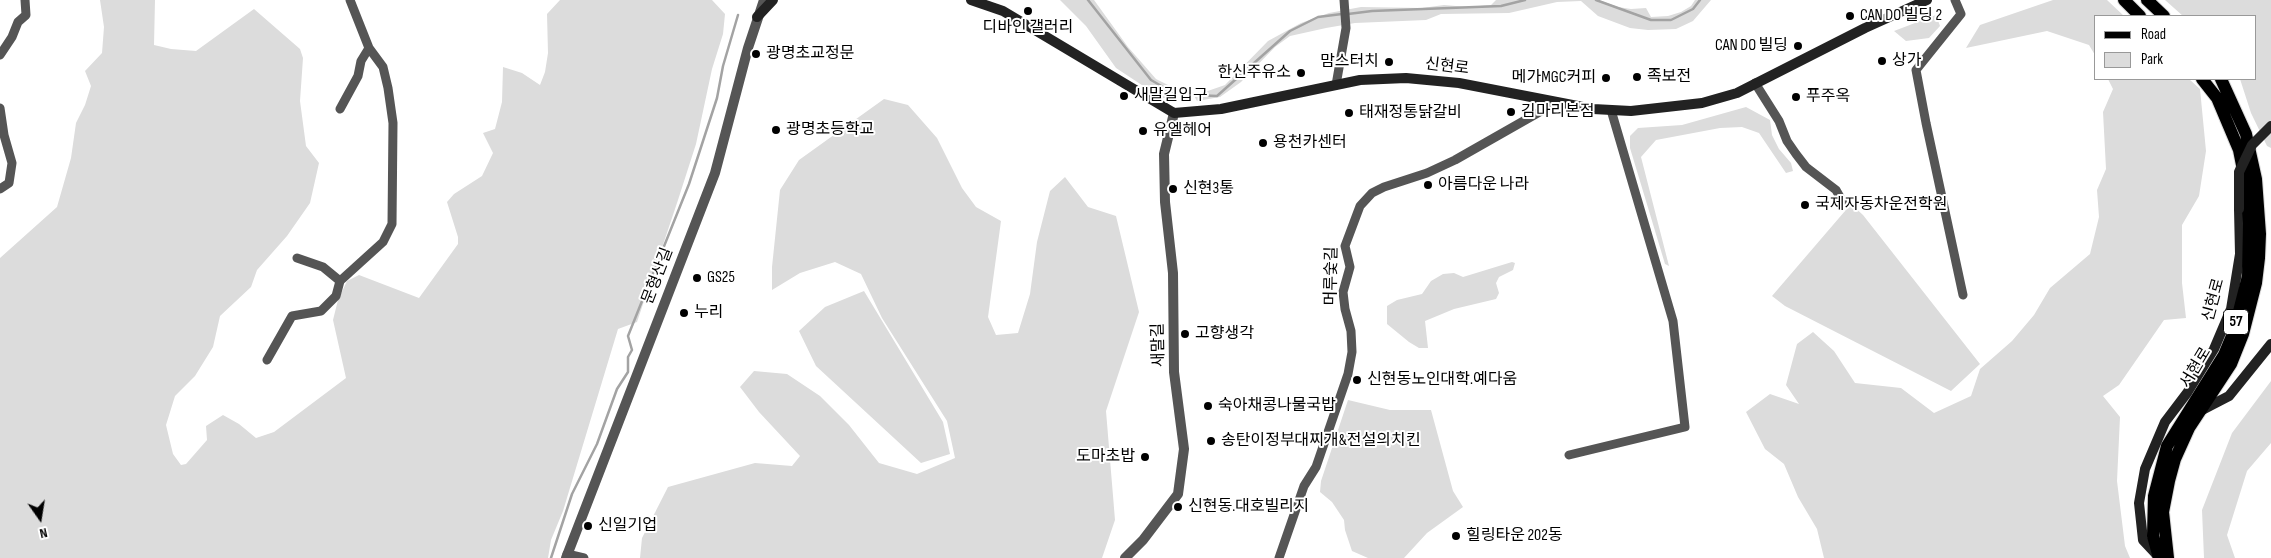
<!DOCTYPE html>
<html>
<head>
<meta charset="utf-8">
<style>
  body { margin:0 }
  #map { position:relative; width:2271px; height:558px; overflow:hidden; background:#fff; font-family:"Sofia Sans Condensed",sans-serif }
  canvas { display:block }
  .legend { position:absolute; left:2094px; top:15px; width:162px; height:65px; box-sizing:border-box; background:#fff; border:1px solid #999; margin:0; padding:6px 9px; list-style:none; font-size:15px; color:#000 }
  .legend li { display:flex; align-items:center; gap:10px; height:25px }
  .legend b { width:25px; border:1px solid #999 }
  .north { position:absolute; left:15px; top:493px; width:50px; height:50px; -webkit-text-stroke:4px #fff; paint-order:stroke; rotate:167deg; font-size:14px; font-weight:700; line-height:20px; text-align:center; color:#000 }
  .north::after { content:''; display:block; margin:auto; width:18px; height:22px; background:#000; clip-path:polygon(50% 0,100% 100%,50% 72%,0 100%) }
</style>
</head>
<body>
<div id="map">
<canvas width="2271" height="558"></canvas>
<ul class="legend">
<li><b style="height:6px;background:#000"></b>Road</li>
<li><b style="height:14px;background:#dcdcdc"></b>Park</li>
</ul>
<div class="north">N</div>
</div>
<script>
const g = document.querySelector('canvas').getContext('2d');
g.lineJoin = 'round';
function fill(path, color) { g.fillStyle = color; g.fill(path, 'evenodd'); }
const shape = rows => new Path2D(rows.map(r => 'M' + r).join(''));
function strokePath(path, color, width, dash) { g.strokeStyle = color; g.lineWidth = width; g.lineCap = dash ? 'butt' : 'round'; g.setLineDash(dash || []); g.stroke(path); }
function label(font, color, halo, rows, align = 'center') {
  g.font = font + ' "Sofia Sans Condensed","Noto Sans KR",sans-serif'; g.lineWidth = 4; g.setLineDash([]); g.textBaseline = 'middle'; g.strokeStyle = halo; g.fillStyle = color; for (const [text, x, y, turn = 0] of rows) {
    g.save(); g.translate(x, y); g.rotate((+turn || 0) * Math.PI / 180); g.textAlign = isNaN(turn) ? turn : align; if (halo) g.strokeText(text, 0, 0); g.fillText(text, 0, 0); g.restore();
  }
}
const green = shape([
  [100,0,155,0,154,45,171,49,196,51,254,9,300,49,303,58,300,101,306,146,319,163,310,203,287,236,257,270,251,287,220,316,213,347,195,376,175,396,166,425,173,454,181,465,186,464,207,440,206,426,223,415,239,424,256,438,274,432,346,378,333,320,338,300,347,281,359,275,419,298,458,244,458,237,447,202,454,194,482,176,493,153,483,133,495,129,502,102,503,67,522,73,540,85,545,72,548,53,547,14,560,0,712,0,725,14,723,34,712,69,696,144,678,200,637,322,618,329,563,511,551,540,548,558,0,558,0,258,57,207,71,158,76,123,85,105,91,86,85,71,102,53,104,27],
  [1060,0,1094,0,1128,47,1156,79,1176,89,1173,100,1160,97,1116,68,1086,26],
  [1496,0,1599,0,1618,7,1631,9,1646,8,1651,17,1668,16,1681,12,1691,6,1695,0,1711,0,1693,21,1676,29,1648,30,1630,28,1598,16,1581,1,1557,2,1509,13,1441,14,1426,20,1355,23,1326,28,1290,36,1275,47,1241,82,1220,97,1197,101,1192,92,1199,94,1225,85,1268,41,1301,23,1329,13,1361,7,1422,8,1444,5,1468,7,1491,5],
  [2053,0,2107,0,2124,16,2095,16,2095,55,2089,45,2047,31,1966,48,1980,25],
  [2165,0,2271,0,2271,148,2267,146,2251,113,2240,79,2255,79,2255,16,2183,16],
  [1936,15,1940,26,1929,38,1906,41,1894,31],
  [2108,79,2189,79,2200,89,2206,151,2199,196,2182,225,2182,283,2186,318,2164,320,2119,385,2103,396,2120,417,2117,481,2125,546,2130,558,1824,558,1817,529,1798,497,1784,464,1765,449,1746,412,1770,394,1799,404,1786,385,1797,344,1813,332,1834,351,1855,383,1901,388,1934,413,1971,396,1980,369,2012,341,2034,315,2050,288,2090,254,2099,217,2097,190,2106,169,2103,112,2113,89],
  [884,99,908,105,937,138,962,188,976,207,1001,221,988,317,996,335,1018,333,1030,294,1037,242,1050,191,1065,177,1088,207,1116,216,1139,312,1106,411,1115,520,1102,558,640,558,642,538,668,487,755,463,792,466,800,456,759,412,740,387,754,371,787,374,820,396,849,425,879,463,917,474,955,458,947,421,882,318,861,274,835,262,800,273,772,290,772,267,780,190,799,160],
  [1746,107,1770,120,1772,135,1779,149,1791,163,1793,171,1786,173,1759,133,1742,127,1720,128,1656,140,1641,157,1669,266,1665,264,1630,148,1630,136,1638,128,1682,125],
  [1851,204,1863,215,1980,364,1951,391,1785,306,1772,296],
  [1512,262,1515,263,1513,270,1499,277,1496,283,1499,293,1496,299,1454,309,1425,321,1428,348,1419,348,1409,342,1387,324,1387,306,1397,300,1422,294,1431,281,1443,274,1454,273,1463,277],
  [864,291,943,422,950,454,921,463,816,366,799,331,825,307],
  [2271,381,2271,443,2247,471,2227,535,2235,558,2204,558,2202,510,2232,433],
  [1348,400,1390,410,1431,410,1453,491,1463,507,1427,533,1404,558,1368,558,1352,551,1345,530,1344,520,1332,502,1320,492,1321,481]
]);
const stream = shape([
  [1088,0,1151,80,1170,91,1176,92],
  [1596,0,1651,20,1671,20,1693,9,1700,0],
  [1348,14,1372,11,1501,6,1525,0],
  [1193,95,1217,96,1290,31,1318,17,1342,14],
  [1167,97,1170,91],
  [551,558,572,494,597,444,617,389,628,372,628,357,632,350,628,336,689,184,717,98,723,66,738,15]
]);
const minor = shape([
  [1955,0,1961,14,1916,70,1926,123,1963,295],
  [0,55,12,37,18,22,26,15,25,0],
  [1755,83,1779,121,1787,141,1796,154,1806,167,1836,190,1844,204],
  [1336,85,1346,28,1344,0],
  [0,108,4,135,12,163,9,183,0,189],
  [340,109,358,76,361,61,369,48],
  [297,258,323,267,340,281],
  [267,360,292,316,321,311,336,296,340,281,383,242,392,224,393,123,388,88,383,67,369,48,350,0],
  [1569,455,1685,427,1673,321,1611,110],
  [567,554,584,558],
  [1279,558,1304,486,1316,467,1348,374,1352,352,1351,331,1345,309,1343,292,1350,267,1345,246,1360,206,1372,193,1384,187,1427,173,1455,160,1557,102]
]);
const tertiary = shape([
  [566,558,715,173,748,48,764,0],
  [1125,558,1143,540,1178,494,1184,449,1174,372,1173,273,1165,202,1164,154,1174,113]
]);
const secondary = shape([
  [971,0,1003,11,1174,113,1221,109,1360,80,1406,78,1459,83,1593,109,1631,111,1702,103,1737,93,1865,28,1927,0],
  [757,17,773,0],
  [2202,410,2229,396,2271,344],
  [2157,555,2143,540,2139,503,2145,469,2165,422,2187,393,2214,349,2231,309,2240,254,2239,209]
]);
const primary = shape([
  [2124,0,2140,16],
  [2147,0,2164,16],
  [2159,558,2153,536,2154,496,2167,446,2224,355,2234,331,2248,276,2249,223,2246,185,2239,150,2217,98,2202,79],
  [2168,558,2163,512,2169,481,2175,459,2189,428,2231,364,2243,334,2256,283,2259,258,2260,234,2256,179,2246,134,2221,79]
]);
const secondaryBridge = shape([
  [2239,209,2239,172,2252,145,2271,126]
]);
const markers = [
  [1028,11,5,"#000"],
  [1850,16,5,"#000"],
  [1798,46,5,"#000"],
  [756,54,5,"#000"],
  [1882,61,5,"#000"],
  [1389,62,5,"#000"],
  [1301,73,5,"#000"],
  [1637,77,5,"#000"],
  [1606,78,5,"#000"],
  [1124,96,5,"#000"],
  [1796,97,5,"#000"],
  [1511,112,5,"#000"],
  [1349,113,5,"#000"],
  [776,130,5,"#000"],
  [1143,131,5,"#000"],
  [1263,143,5,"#000"],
  [1428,185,5,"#000"],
  [1173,189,5,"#000"],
  [1805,205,5,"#000"],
  [697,278,5,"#000"],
  [684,313,5,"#000"],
  [1185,334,5,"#000"],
  [1357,380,5,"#000"],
  [1208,406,5,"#000"],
  [1211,441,5,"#000"],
  [1145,457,5,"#000"],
  [1178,507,5,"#000"],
  [588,526,5,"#000"],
  [1456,536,5,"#000"]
];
const shields = [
  [2236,322,25]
];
const shieldNames = [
  ["57",2236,322]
];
const poiNames = [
  ["CAN DO 빌딩 2",1860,16],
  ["디바인 갤러리",1028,28,"center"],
  ["CAN DO 빌딩",1788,46,"right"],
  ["광명초교정문",766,54],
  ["상가",1892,61],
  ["맘스터치",1379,62,"right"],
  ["한신주유소",1291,73,"right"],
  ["족보전",1647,77],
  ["메가MGC커피",1596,78,"right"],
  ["새말길입구",1134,96],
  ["푸주옥",1806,97],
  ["김마리본점",1521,112],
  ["태재정통닭갈비",1359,113],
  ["광명초등학교",786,130],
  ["유엘헤어",1153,131],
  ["용천카센터",1273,143],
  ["아름다운 나라",1438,185],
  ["신현3통",1183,189],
  ["국제자동차운전학원",1815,205],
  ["GS25",707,278],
  ["누리",694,313],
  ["고향생각",1195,334],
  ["신현동노인대학.예다움",1367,380],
  ["숙아채콩나물국밥",1218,406],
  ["송탄이정부대찌개&전설의치킨",1221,441],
  ["도마초밥",1135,457,"right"],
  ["신현동.대호빌리지",1188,507],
  ["신일기업",598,526],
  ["힐링타운 202동",1466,536]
];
const streetNames = [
  ["신현로",1447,67,7],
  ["문형산길",658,276,-69],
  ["머루숯길",1332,276,-89],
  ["신현로",2214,300,-75],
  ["새말길",1159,345,-91],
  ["서현로",2196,368,-59]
];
fill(green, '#dcdcdc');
strokePath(stream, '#a3a3a3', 2.5);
strokePath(primary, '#dbdbdb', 14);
strokePath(minor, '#555', 9);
strokePath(tertiary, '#555', 10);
strokePath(secondary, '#222', 10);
strokePath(primary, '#000', 12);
strokePath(secondaryBridge, '#222', 10);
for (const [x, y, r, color] of markers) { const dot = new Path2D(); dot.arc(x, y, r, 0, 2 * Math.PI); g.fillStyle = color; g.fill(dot); strokePath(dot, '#fff', 2); }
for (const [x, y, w] of shields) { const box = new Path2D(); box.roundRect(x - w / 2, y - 12.5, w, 25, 4); g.fillStyle = '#fff'; g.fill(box); strokePath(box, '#000', 1); }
label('bold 15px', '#000', null, shieldNames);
label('16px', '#000', '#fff', poiNames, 'left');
label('16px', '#000', '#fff', streetNames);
</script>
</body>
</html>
